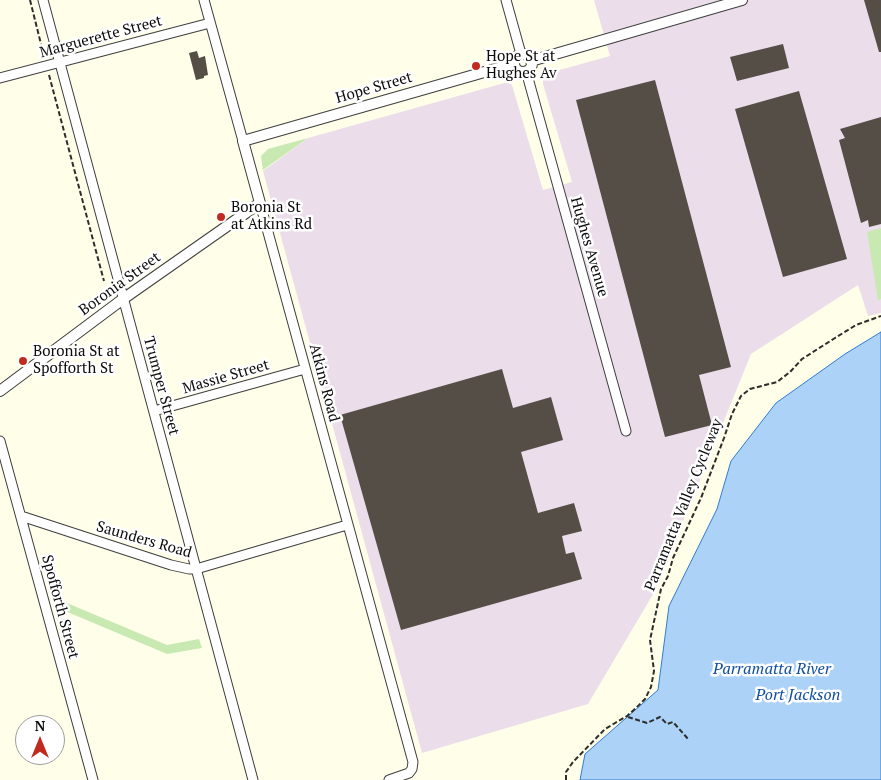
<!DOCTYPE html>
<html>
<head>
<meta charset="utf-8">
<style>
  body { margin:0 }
  #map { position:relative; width:881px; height:780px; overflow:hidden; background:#fffee9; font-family:"PT Serif",serif }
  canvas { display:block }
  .north { position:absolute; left:15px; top:715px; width:50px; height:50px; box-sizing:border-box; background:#fff; border:1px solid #9d9d9d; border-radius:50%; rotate:0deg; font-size:14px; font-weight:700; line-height:20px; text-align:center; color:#0b0b0b }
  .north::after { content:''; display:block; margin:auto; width:18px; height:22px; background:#bf2c1f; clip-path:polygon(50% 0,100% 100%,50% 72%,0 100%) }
</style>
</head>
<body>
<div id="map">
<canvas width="881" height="780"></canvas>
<div class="north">N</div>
</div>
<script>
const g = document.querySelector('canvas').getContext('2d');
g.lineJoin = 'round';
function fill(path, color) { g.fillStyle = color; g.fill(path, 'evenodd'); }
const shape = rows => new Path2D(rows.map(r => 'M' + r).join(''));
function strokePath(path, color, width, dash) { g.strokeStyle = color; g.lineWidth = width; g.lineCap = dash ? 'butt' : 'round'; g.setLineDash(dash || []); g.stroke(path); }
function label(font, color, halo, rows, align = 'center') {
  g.font = font + ' "PT Serif",serif'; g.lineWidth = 5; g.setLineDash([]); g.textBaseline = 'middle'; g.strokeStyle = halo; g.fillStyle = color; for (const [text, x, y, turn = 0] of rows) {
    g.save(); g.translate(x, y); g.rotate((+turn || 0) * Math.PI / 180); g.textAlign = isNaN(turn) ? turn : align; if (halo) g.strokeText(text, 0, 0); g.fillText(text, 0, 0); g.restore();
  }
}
const industrial = shape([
  [594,0,881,0,881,313,868,316,858,285,751,354,655,591,588,704,422,753,263,171,308,138,508,82,512,85,543,190,572,182,543,84,543,78,545,74,610,56]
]);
const green = shape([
  [308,138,263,170,263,171,261,156,268,149],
  [881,228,881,299,878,300,867,232],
  [55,598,167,645,199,639,202,648,167,654,58,608]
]);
const water = shape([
  [881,332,881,780,580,780,585,754,658,690,669,606,717,509,731,461,776,403,845,354,881,332]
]);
const building = shape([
  [864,0,881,0,881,52,879,52],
  [783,44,789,68,737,81,730,57],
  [197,51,199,58,205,56,208,75,204,76,204,78,196,80,189,53],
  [655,80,731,367,699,375,712,425,665,437,576,100],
  [799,91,847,259,783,277,735,109],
  [881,117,881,224,869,227,868,220,861,223,839,140,845,138,840,129],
  [502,369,513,408,551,397,563,440,521,452,538,513,574,503,582,531,562,536,566,554,574,552,582,579,401,630,340,415]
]);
const path = shape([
  [30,0,44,56],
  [49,75,104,281],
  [628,717,647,723,660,717,667,724,673,722,689,740],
  [566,780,566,772,573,762,605,729,627,716,636,708,645,699,651,687,654,671,650,640,661,589,668,576,673,558,701,498,724,438,732,414,741,396,750,389,777,382,790,372,802,359,835,338,856,325,881,316]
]);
const minor = shape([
  [43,0,253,780],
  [204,0,243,141],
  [506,0,521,54],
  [526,71,626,431],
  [0,78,210,23],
  [260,203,413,762,412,769,409,773,389,780],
  [154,411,305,369],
  [0,441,93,780],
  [21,516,171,565,189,569,196,569,347,525]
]);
const tertiary = shape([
  '514 63a9 9 0 1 1 18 0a9 9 0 1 1-18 0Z',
  [531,61,742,0],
  [0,391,123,299,260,203,243,141,502,67,514,65]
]);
const markers = [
  [476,66,5,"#bf2c1f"],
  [221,217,5,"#bf2c1f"],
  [23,361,5,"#bf2c1f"]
];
const streetNames = [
  ["Marguerette Street",101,37,-15],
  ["Hope Street",374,88,-16],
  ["Hughes Avenue",589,247,74],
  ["Boronia Street",120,284,-36],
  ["Massie Street",226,377,-16],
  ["Atkins Road",324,383,75],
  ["Trumper Street",161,386,75],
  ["Parramatta Valley Cycleway",684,505,-68],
  ["Saunders Road",144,540,16],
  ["Spofforth Street",60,607,75]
];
const poiNames = [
  ["Hope St at",486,57],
  ["Hughes Av",486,74],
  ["Boronia St",231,208],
  ["at Atkins Rd",231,225],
  ["Boronia St at",33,352],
  ["Spofforth St",33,369]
];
const waterNames = [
  ["Parramatta River",772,669],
  ["Port Jackson",798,695]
];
fill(industrial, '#ebdeea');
fill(green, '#c8eab2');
fill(water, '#acd2f8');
strokePath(water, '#307cd2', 1);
fill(building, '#544e47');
strokePath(minor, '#3e3e3e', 11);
strokePath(tertiary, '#3e3e3e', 12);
strokePath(path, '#2d2d2d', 2, [5, 2.5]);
strokePath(minor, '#fff', 9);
strokePath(tertiary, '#fff', 10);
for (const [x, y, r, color] of markers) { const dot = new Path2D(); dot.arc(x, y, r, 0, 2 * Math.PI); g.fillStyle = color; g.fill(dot); strokePath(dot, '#fff', 2); }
label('15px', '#0b0b0b', '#fff', streetNames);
label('15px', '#0b0b0b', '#fff', poiNames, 'left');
label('italic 16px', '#114fa0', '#fff', waterNames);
</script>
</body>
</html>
